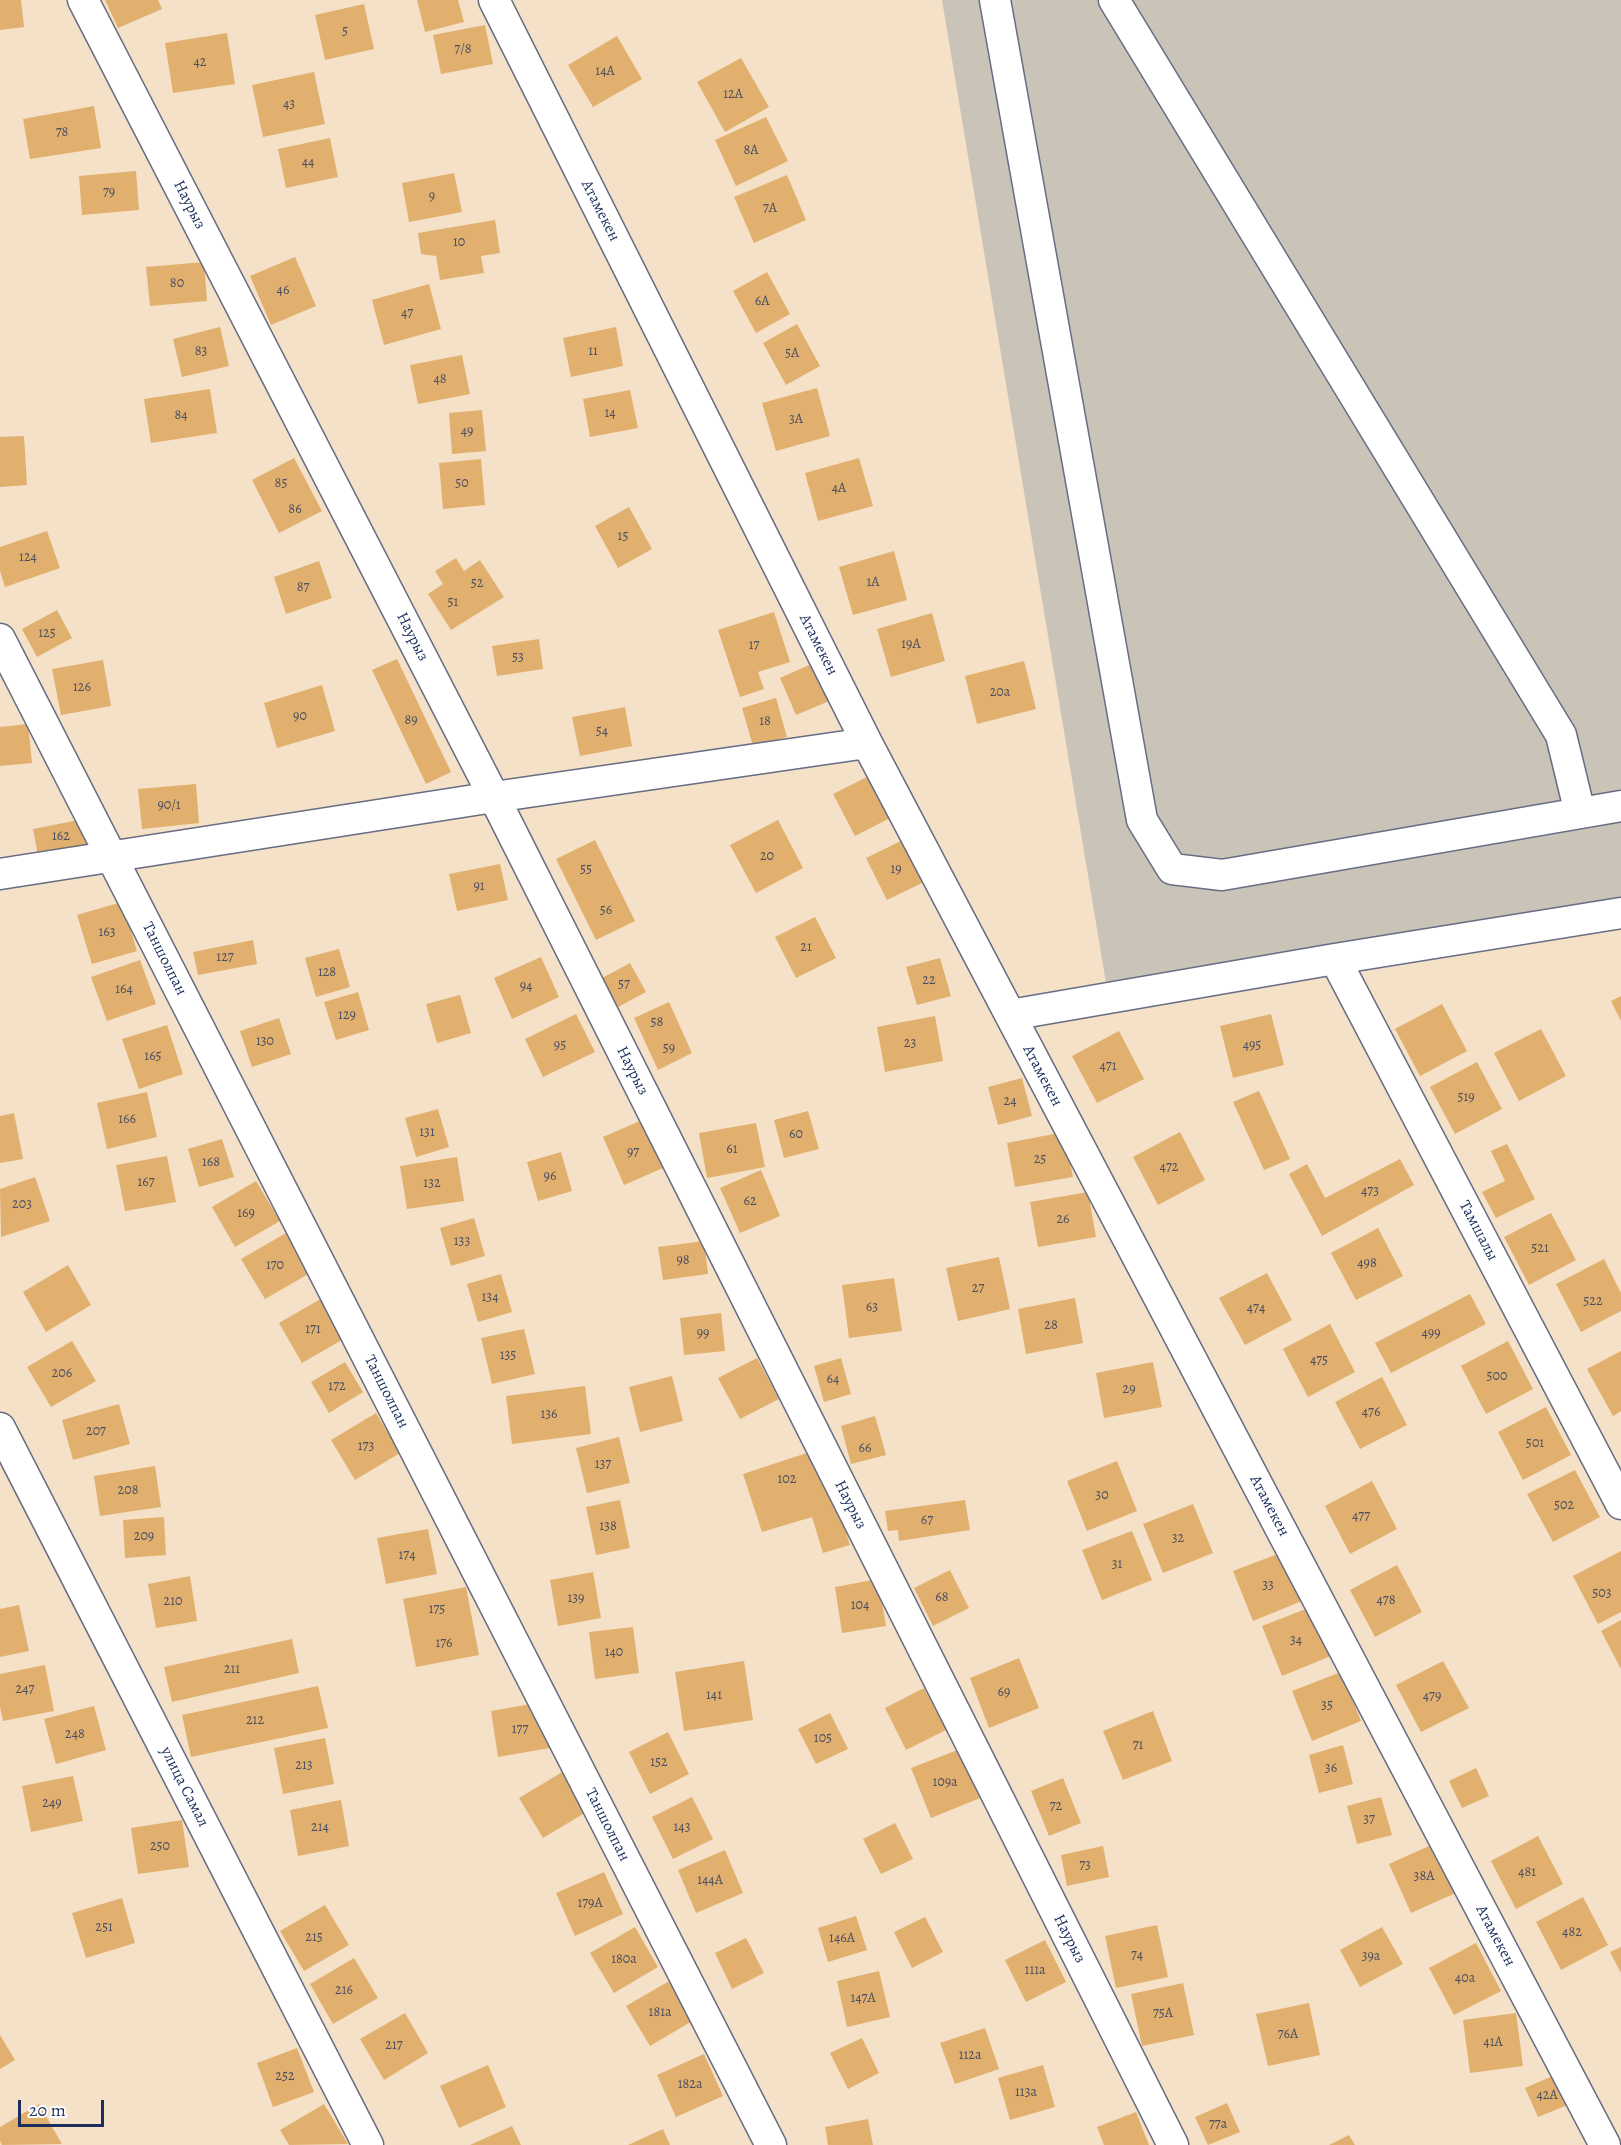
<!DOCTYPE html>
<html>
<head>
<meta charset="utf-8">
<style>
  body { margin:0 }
  #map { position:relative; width:1621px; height:2145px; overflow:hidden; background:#f4e1c7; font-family:Alegreya,serif }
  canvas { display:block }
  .scale { position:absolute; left:18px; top:2100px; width:86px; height:27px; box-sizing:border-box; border:3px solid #1b2f5e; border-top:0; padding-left:8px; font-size:18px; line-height:21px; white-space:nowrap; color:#1b2f5e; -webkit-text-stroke:4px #fff; paint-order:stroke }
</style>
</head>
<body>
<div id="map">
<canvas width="1621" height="2145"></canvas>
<div class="scale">20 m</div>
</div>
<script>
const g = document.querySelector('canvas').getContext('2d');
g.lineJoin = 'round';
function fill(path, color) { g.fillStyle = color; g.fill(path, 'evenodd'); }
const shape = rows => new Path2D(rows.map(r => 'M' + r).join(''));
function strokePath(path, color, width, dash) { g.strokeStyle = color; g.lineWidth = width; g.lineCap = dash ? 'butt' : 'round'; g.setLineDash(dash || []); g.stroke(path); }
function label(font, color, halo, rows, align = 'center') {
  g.font = font + ' Alegreya,serif'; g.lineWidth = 4.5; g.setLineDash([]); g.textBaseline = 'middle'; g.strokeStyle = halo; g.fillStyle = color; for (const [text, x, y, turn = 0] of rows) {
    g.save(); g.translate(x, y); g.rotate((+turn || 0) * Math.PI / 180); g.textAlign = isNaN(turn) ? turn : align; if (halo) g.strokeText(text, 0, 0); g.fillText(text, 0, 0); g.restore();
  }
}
const industrial = shape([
  [942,0,1621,0,1621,897,1106,983]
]);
const building = shape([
  [0,0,21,0,24,27,0,30],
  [105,0,158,0,162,9,118,28],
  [417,0,458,0,464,22,425,32],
  [364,4,374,49,325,60,315,15],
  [485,25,493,64,441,74,433,35],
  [227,33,235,84,173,93,165,43],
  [617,36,642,79,593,107,568,65],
  [741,58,769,107,725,132,697,82],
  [314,72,325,124,263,137,252,85],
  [94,106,101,148,30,159,23,119],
  [766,117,788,161,736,186,715,140],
  [330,138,338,177,286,188,278,149],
  [136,171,139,210,82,215,79,176],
  [454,173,462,212,409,222,402,183],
  [787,175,806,220,754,243,734,197],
  [495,220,500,253,481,256,484,273,440,280,436,256,421,254,418,233],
  [295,257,316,306,271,325,250,276],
  [204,262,207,301,150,306,146,267],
  [767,272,790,314,756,333,733,291],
  [429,284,441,329,384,345,372,300],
  [797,324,820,366,786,385,763,343],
  [220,327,229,366,182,377,173,339],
  [616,327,623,366,571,377,563,338],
  [462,355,470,394,418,404,410,365],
  [817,388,830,436,776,451,762,403],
  [210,389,217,433,151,443,144,399],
  [630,390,638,428,590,437,583,399],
  [482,410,486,451,452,454,449,413],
  [24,436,27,485,0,487,0,437],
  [294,458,322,511,279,533,252,480],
  [859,458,873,506,818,521,805,473],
  [481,459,485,505,443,509,439,463],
  [629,507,652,549,618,568,595,526],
  [47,531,60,568,5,587,0,571,0,547],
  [894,551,907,600,853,615,839,567],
  [456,558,464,571,480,560,504,597,451,630,428,594,443,584,435,571],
  [319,561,332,598,286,614,274,577],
  [57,610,72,638,37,657,22,629],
  [774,612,790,662,758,672,764,689,740,697,718,630],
  [932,613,945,661,891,677,877,629],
  [539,639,543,669,497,676,492,646],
  [397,659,451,772,426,784,372,670],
  [103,660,111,706,61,715,52,669],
  [818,661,834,699,796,715,780,678],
  [1024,661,1036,709,977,724,965,676],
  [322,685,335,731,277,748,264,703],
  [776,698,787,737,753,746,742,708],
  [625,707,632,746,580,756,572,717],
  [28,724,32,763,0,766,0,727],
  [873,774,894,816,855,836,833,794],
  [196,784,199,823,142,829,138,789],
  [84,819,89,845,38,855,33,829],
  [778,820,803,868,756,893,730,845],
  [905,839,926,881,887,900,866,858],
  [595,840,635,921,596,940,556,859],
  [500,864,508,900,457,911,449,874],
  [122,902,137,951,92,964,77,915],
  [815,917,836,958,796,978,775,937],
  [253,940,257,964,198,975,193,952],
  [339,949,350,987,316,997,305,958],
  [541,957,559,997,512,1019,494,978],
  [940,958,951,996,917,1005,906,967],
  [140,960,156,1004,107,1021,91,977],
  [630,963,646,992,618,1007,602,978],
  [358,992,369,1030,336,1040,324,1002],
  [460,995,471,1033,437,1043,426,1004],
  [1621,996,1621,1021,1611,1001],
  [669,1002,692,1053,658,1070,634,1018],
  [1442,1004,1467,1051,1420,1076,1395,1029],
  [576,1014,595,1052,543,1077,525,1039],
  [1271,1014,1284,1065,1233,1078,1220,1026],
  [935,1016,943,1061,885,1072,877,1027],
  [279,1018,291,1054,252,1067,240,1031],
  [167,1025,183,1074,139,1089,122,1039],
  [1541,1029,1566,1076,1519,1101,1494,1053],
  [1119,1031,1144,1079,1097,1103,1072,1056],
  [1477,1062,1502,1109,1455,1134,1430,1087],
  [1022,1078,1032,1116,998,1125,988,1087],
  [1259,1091,1290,1159,1264,1170,1233,1102],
  [147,1092,157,1137,107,1149,97,1103],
  [438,1109,449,1147,416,1157,405,1118],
  [808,1111,819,1149,784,1158,774,1120],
  [14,1113,23,1159,0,1163,0,1116],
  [642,1120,663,1168,624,1185,603,1137],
  [756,1123,765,1167,707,1178,699,1133],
  [1064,1132,1073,1177,1015,1187,1007,1143],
  [1180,1132,1205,1180,1158,1205,1133,1157],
  [222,1139,234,1177,199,1187,188,1149],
  [1507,1144,1535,1199,1496,1218,1482,1192,1505,1181,1491,1151],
  [561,1152,572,1191,538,1201,527,1162],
  [167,1156,176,1202,125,1211,116,1165],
  [457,1157,464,1201,407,1209,400,1166],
  [1400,1159,1414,1185,1322,1236,1289,1174,1307,1164,1325,1198],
  [761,1170,780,1216,740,1233,720,1188],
  [35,1177,50,1221,1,1237,0,1189],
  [256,1181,280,1221,235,1247,212,1207],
  [1088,1192,1096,1237,1038,1247,1030,1202],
  [1551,1213,1576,1260,1529,1285,1504,1237],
  [474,1218,485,1256,451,1266,440,1228],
  [1378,1228,1403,1276,1356,1300,1331,1253],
  [286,1233,310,1273,265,1299,241,1259],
  [704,1241,708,1274,663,1280,658,1247],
  [999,1257,1010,1309,958,1321,946,1268],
  [1604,1259,1621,1293,1621,1311,1581,1332,1556,1284],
  [68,1265,91,1305,46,1332,23,1292],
  [1267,1273,1292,1320,1245,1345,1219,1298],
  [501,1274,512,1312,478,1322,467,1284],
  [894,1278,902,1331,849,1338,842,1285],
  [1470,1294,1486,1324,1391,1373,1375,1343],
  [324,1297,347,1337,302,1363,279,1323],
  [1075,1298,1083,1343,1026,1354,1018,1309],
  [721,1313,725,1351,684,1355,680,1318],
  [1330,1324,1355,1372,1308,1397,1283,1349],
  [524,1329,535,1374,492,1384,481,1338],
  [72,1341,96,1381,51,1407,27,1367],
  [1508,1341,1533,1389,1486,1414,1461,1366],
  [1621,1351,1621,1411,1613,1416,1587,1369],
  [757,1358,779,1399,740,1419,718,1378],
  [841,1358,851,1394,824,1402,814,1366],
  [345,1362,363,1392,329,1413,311,1382],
  [1153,1362,1162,1407,1104,1418,1096,1373],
  [672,1376,683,1421,640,1432,629,1387],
  [1382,1377,1407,1425,1360,1449,1335,1402],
  [585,1386,591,1434,512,1444,506,1396],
  [119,1404,130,1444,73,1460,62,1420],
  [1546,1407,1571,1455,1523,1480,1498,1432],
  [376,1413,400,1453,355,1480,331,1440],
  [875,1416,886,1455,851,1464,841,1426],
  [619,1437,630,1483,587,1493,576,1448],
  [819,1449,850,1545,823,1553,812,1517,762,1532,743,1474],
  [1117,1461,1137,1511,1087,1531,1067,1481],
  [155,1466,161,1507,100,1516,94,1476],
  [1575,1470,1600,1517,1553,1542,1527,1494],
  [1372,1481,1397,1529,1350,1554,1325,1506],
  [620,1500,630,1548,596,1555,586,1507],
  [965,1500,970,1530,899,1541,898,1530,888,1531,885,1511],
  [1193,1504,1213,1553,1163,1573,1143,1524],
  [164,1517,166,1555,125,1558,123,1520],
  [428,1529,437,1574,386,1584,377,1538],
  [1132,1531,1152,1580,1102,1600,1082,1550],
  [1621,1551,1621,1612,1598,1624,1573,1576],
  [1283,1552,1302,1601,1253,1621,1233,1571],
  [1397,1565,1422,1612,1375,1637,1350,1590],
  [950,1570,969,1608,933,1626,914,1588],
  [593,1572,601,1618,558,1626,550,1580],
  [190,1576,197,1621,156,1628,148,1584],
  [878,1579,886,1626,842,1633,835,1587],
  [466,1587,479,1655,416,1667,403,1599],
  [19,1605,29,1651,0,1657,0,1609],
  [1311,1607,1331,1656,1282,1676,1262,1626],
  [1621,1620,1621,1669,1601,1631],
  [633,1627,639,1673,595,1679,589,1632],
  [292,1639,299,1673,172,1702,164,1667],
  [1019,1658,1039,1708,989,1728,970,1678],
  [744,1661,753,1720,684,1731,675,1672],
  [1443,1661,1469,1708,1421,1732,1396,1685],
  [45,1665,54,1711,3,1721,0,1707,0,1674],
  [1341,1672,1361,1721,1312,1741,1292,1691],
  [318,1686,328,1728,191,1757,182,1715],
  [924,1688,946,1730,906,1750,885,1708],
  [542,1702,550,1748,498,1757,491,1711],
  [94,1706,106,1750,56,1764,44,1719],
  [1153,1711,1172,1761,1123,1780,1103,1731],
  [830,1713,848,1749,816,1764,798,1729],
  [668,1732,689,1774,650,1794,629,1752],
  [325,1738,334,1784,283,1794,274,1748],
  [1343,1745,1353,1784,1319,1793,1309,1755],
  [960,1749,980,1798,931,1818,911,1768],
  [1476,1768,1489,1796,1462,1808,1449,1781],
  [564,1771,588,1811,543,1838,519,1798],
  [73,1776,83,1821,31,1832,22,1786],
  [1063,1778,1081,1823,1049,1836,1031,1791],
  [692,1797,713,1839,673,1859,652,1817],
  [1381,1797,1392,1835,1357,1844,1347,1806],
  [341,1800,349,1846,298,1856,290,1810],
  [182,1820,189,1867,138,1874,131,1828],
  [895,1823,913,1859,881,1874,863,1839],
  [1538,1836,1563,1884,1516,1909,1491,1861],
  [1438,1842,1460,1891,1411,1913,1389,1864],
  [1103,1846,1109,1877,1067,1886,1061,1855],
  [725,1850,743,1893,696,1913,678,1870],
  [604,1872,623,1914,575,1936,556,1893],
  [1583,1897,1608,1945,1561,1970,1536,1922],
  [122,1898,135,1943,86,1958,72,1913],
  [325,1905,349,1945,304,1971,280,1931],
  [856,1916,867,1950,828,1962,818,1928],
  [925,1917,943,1952,912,1968,894,1932],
  [1157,1925,1168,1977,1116,1988,1105,1936],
  [635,1927,658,1967,614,1993,590,1953],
  [1382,1927,1403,1964,1360,1987,1340,1950],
  [746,1938,764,1973,732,1989,715,1953],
  [1045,1940,1066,1982,1026,2002,1005,1960],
  [1476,1943,1501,1991,1454,2015,1429,1968],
  [1621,1947,1621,1973,1610,1952],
  [354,1958,378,1998,333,2024,310,1984],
  [879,1971,890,2017,847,2027,837,1981],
  [671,1980,694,2020,650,2046,626,2006],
  [1183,1983,1194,2035,1142,2046,1131,1994],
  [1309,2003,1320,2055,1268,2066,1256,2014],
  [405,2013,428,2053,384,2080,360,2039],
  [1516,2013,1523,2066,1470,2073,1463,2020],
  [985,2028,999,2069,955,2084,940,2043],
  [0,2035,15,2060,0,2069],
  [862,2038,879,2073,848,2089,830,2053],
  [297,2048,314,2092,273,2107,257,2063],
  [704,2054,723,2096,676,2117,657,2075],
  [488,2065,506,2107,459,2128,440,2086],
  [1043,2065,1055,2107,1010,2120,998,2078],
  [1557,2074,1570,2104,1538,2117,1525,2088],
  [1227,2103,1240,2132,1208,2145,1195,2117],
  [39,2104,62,2144,2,2145,0,2141,0,2127],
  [324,2104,348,2144,289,2145,280,2130],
  [1136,2112,1149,2145,1104,2145,1097,2127],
  [868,2119,873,2145,828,2145,825,2127],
  [512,2126,521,2145,470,2145],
  [663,2129,670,2145,628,2145],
  [1349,2135,1355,2145,1329,2145]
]);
const minor = shape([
  [83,0,494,797,1173,2145],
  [494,0,867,743,1605,2145],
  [995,0,1142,820,1172,869,1222,875,1621,806],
  [1114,0,1561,735,1580,813],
  [0,639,771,2145],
  [0,874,494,797,867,743],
  [1335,959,1621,1504],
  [1010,1015,1335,959,1621,913],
  [0,1428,368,2145]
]);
const numberNames = [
  ["5",345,32],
  ["7/8",463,50],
  ["42",200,63],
  ["14А",605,72],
  ["12А",733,95],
  ["43",289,105],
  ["78",62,133],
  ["8А",751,151],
  ["44",308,163],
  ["79",109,193],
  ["9",432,197],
  ["7А",770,209],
  ["10",459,243],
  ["80",177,284],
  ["46",283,291],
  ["6А",762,302],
  ["47",407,314],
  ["83",201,352],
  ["11",593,352],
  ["5А",792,354],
  ["48",440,380],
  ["14",610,414],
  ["84",181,416],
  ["3А",796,420],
  ["49",467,432],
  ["85",281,484],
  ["50",462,484],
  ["4А",839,489],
  ["86",295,510],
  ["15",623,537],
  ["124",28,558],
  ["1А",873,583],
  ["52",477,584],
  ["87",303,588],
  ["51",453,603],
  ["125",47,634],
  ["19А",911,645],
  ["17",754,646],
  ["53",518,658],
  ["126",82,688],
  ["20а",1000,693],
  ["90",300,717],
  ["89",411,721],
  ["18",765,722],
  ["54",602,732],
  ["90/1",169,806],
  ["162",61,837],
  ["20",767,857],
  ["55",586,870],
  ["19",896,870],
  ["91",479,887],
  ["56",606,911],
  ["163",107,933],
  ["21",806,948],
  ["127",225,958],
  ["128",327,973],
  ["22",929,981],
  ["57",624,985],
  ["94",526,987],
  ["164",124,990],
  ["129",347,1016],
  ["58",657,1023],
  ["130",265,1042],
  ["23",910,1044],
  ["95",560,1046],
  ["495",1252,1046],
  ["59",669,1049],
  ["165",153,1057],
  ["471",1108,1067],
  ["519",1466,1098],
  ["24",1010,1102],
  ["166",127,1120],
  ["131",427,1133],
  ["60",796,1135],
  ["61",732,1150],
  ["97",633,1153],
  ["25",1040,1160],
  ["168",211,1163],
  ["472",1169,1168],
  ["96",550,1177],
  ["167",146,1183],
  ["132",432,1184],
  ["473",1370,1192],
  ["62",750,1202],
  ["203",22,1205],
  ["169",246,1214],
  ["26",1063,1220],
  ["133",462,1242],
  ["521",1540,1249],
  ["98",683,1261],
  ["498",1367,1264],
  ["170",275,1266],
  ["27",978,1289],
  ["134",490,1298],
  ["522",1593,1302],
  ["63",872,1308],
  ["474",1256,1309],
  ["28",1051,1326],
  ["171",313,1330],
  ["99",703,1334],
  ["499",1431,1334],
  ["135",508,1356],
  ["475",1319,1361],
  ["206",62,1374],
  ["500",1497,1377],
  ["64",833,1380],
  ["172",337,1387],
  ["29",1129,1390],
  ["476",1371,1413],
  ["136",549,1415],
  ["207",96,1432],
  ["501",1535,1444],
  ["173",366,1447],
  ["66",865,1449],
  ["137",603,1465],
  ["102",787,1480],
  ["208",128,1491],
  ["30",1102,1496],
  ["502",1564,1506],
  ["477",1361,1517],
  ["67",927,1521],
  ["138",608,1527],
  ["209",144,1537],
  ["32",1178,1539],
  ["174",407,1556],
  ["31",1117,1565],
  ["33",1268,1586],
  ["503",1602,1594],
  ["68",942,1598],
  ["139",576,1599],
  ["478",1386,1601],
  ["210",173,1602],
  ["104",860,1606],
  ["175",437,1610],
  ["34",1296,1641],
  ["176",444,1644],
  ["140",614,1653],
  ["211",232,1670],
  ["247",25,1690],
  ["69",1004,1693],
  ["141",714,1696],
  ["479",1432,1697],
  ["35",1327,1706],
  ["212",255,1721],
  ["177",520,1730],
  ["248",75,1735],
  ["105",823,1739],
  ["71",1138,1746],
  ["152",659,1763],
  ["213",304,1766],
  ["36",1331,1769],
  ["109а",945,1783],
  ["249",52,1804],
  ["72",1056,1807],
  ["37",1369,1820],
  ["214",320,1828],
  ["143",682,1828],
  ["250",160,1847],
  ["73",1085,1866],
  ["481",1527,1873],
  ["38А",1424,1877],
  ["144А",710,1881],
  ["179А",590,1904],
  ["251",104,1928],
  ["482",1572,1933],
  ["215",314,1938],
  ["146А",842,1939],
  ["74",1137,1956],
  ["39а",1371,1957],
  ["180а",624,1960],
  ["111а",1035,1971],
  ["40а",1465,1979],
  ["216",344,1991],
  ["147А",863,1999],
  ["181а",660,2013],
  ["75А",1163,2014],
  ["76А",1288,2035],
  ["41А",1493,2043],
  ["217",394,2046],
  ["112а",970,2056],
  ["252",285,2077],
  ["182а",690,2085],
  ["113а",1026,2093],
  ["42А",1547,2096],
  ["77а",1218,2125]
];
const streetNames = [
  ["Наурыз",189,205,63],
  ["Атамекен",600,211,63],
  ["Наурыз",412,637,63],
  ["Атамекен",818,645,63],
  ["Таншолпан",164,959,63],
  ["Наурыз",632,1071,63],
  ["Атамекен",1042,1076,62],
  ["Тамшалы",1478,1231,62],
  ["Таншолпан",386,1392,63],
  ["Наурыз",850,1505,63],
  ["Атамекен",1269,1506,62],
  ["улица Самал",184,1787,63],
  ["Таншолпан",607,1825,63],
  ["Атамекен",1495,1936,62],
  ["Наурыз",1069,1939,63]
];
fill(industrial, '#c9c3b8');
fill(building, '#e1b06e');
strokePath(minor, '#676d83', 33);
strokePath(minor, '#fff', 30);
label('14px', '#4c4f62', null, numberNames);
label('16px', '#1b2f5e', '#fff', streetNames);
</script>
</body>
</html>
